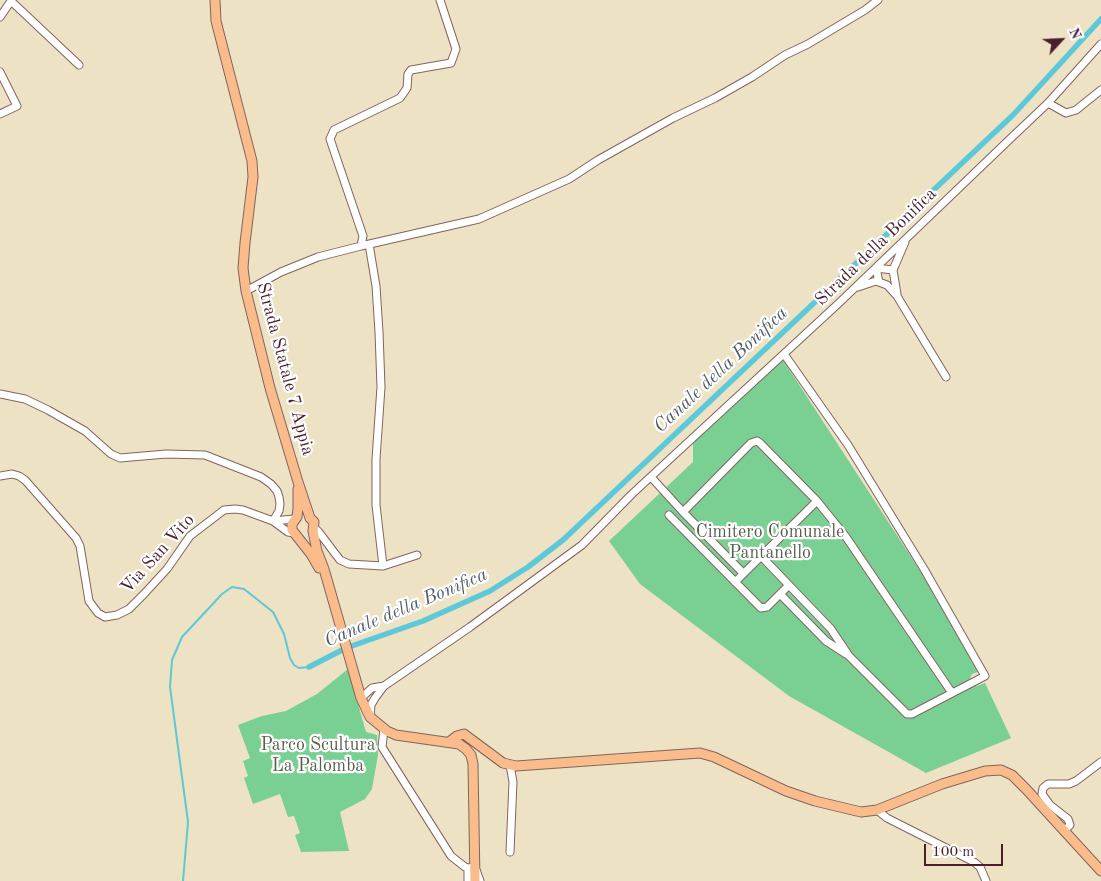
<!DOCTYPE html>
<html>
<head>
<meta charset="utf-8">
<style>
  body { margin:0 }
  #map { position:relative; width:1101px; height:881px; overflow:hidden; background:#ede2c4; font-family:"Old Standard TT",serif }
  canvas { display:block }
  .north { position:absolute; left:1036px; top:15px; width:50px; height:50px; -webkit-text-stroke:4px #fff; paint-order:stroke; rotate:65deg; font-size:14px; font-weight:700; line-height:20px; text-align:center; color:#4a1f2b }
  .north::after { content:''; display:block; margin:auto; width:18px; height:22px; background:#4a1f2b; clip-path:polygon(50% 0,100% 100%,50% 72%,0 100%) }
  .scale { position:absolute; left:924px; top:844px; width:79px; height:22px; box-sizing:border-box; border:2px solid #4a1f2b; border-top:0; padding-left:6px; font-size:15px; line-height:18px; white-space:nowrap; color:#4a1f2b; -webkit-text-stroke:4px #fff; paint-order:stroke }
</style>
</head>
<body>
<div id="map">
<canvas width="1101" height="881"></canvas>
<div class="north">N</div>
<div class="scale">100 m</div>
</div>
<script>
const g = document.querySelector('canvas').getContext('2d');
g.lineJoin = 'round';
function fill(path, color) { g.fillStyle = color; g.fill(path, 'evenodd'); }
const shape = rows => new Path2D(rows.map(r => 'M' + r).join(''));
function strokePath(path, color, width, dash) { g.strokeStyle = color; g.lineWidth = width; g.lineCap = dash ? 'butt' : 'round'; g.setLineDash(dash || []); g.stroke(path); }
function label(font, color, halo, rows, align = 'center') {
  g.font = font + ' "Old Standard TT",serif'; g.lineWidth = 4.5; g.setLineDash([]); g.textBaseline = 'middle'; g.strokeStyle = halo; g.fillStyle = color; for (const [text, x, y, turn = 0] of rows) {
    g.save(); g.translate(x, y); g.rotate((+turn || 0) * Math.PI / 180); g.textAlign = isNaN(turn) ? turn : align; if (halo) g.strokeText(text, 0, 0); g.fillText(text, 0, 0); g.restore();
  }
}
const green = shape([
  [783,360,930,586,978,672,972,674,970,678,973,684,977,686,985,683,1011,738,926,773,789,696,640,584,609,541,693,462,693,442],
  [348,669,366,732,377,735,378,755,372,789,365,799,340,812,349,851,301,852,295,835,300,833,294,816,288,817,280,794,253,804,244,778,248,776,243,761,250,758,238,725,262,716,286,711,317,694]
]);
const stream = shape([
  [183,881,188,822,170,687,172,660,182,637,222,594,232,587,244,589,273,612,284,634,290,658,294,665,299,668,309,667]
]);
const canal = shape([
  [309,667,346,648,423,621,490,591,528,567,563,540,1013,115,1101,19]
]);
const minor = shape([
  [0,17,11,1,79,65],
  [0,72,17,106,0,114],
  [1048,103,1066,113,1076,110,1101,90],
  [369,244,376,286,379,332,381,387,376,459,376,505,383,566],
  [361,246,479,219,569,179,598,160,673,118,715,98,752,77,785,55,808,44,865,10,878,0],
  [879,282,876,268,893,270],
  [858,287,876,281,887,285,897,296,946,377],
  [246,291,281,272,318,257,361,246,363,236,330,139,334,130,400,98,407,88,408,74,411,70,451,63,456,49,440,0],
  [897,294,893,270,905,242],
  [0,394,25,399,48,410,85,431,111,454,120,458,166,454,205,455,261,477,271,484,277,491,279,497,280,504,279,511,273,521],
  [0,476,12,474,19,476,25,480,76,538,80,546,89,601,98,613,105,617,117,615,129,609,144,594,167,569,190,536,224,510,235,509,243,510,273,521,288,532,294,533],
  [651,477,683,512,743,573],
  [683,512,751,443,757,441,760,443,817,501,846,537,952,693],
  [669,515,761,608,767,607,789,585],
  [273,521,294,519],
  [314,528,318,531,340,560,349,564,383,566,417,555],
  [761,556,831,629,849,656,907,714,912,714,985,676,924,569,848,445,784,354],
  [735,582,817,501],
  [780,594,826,641,846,654],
  [361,698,372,688,384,686],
  [370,716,371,705,375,698,384,686,470,627,582,545,632,494,839,303,1011,138,1048,103,1101,44],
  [384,729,382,747,451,856,465,867,468,868,475,867,480,881],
  [510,765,513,782,510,852],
  [877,810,887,818,974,862,980,867,986,881],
  [1064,831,1070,825,1068,819,1050,805,1042,794,1043,788,1048,784,1069,784,1076,781,1101,762],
  [468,868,468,881]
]);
const major = shape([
  [215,0,216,21,252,161,253,177,245,243,243,268,246,291,270,388,298,482,310,518,314,522,313,531,317,551,324,569,361,698,370,717,387,731,396,735,459,744,466,749,471,755,473,764,475,881],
  [298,489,298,508,297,517,292,524,292,530,311,554,319,568],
  [449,742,457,736,464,734,503,763,516,766,700,753,714,757,786,791,815,801,861,812,877,810,942,784,985,771,1001,770,1012,775,1026,789,1101,871]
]);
const streetNames = [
  ["Strada della Bonifica",876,247,-44],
  ["Strada Statale 7 Appia",285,369,75],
  ["Via San Vito",158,554,-48]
];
const parkNames = [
  ["Cimitero Comunale",770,532],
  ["Pantanello",770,553],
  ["Parco Scultura",318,745],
  ["La Palomba",318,766]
];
const waterNames = [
  ["Canale della Bonifica",721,370,-43],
  ["Canale della Bonifica",406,608,-23]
];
fill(green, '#7acf92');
strokePath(stream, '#5dc8d7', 2);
strokePath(canal, '#5dc8d7', 5.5);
strokePath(minor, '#836361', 9);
strokePath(major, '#836361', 11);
strokePath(minor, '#fff', 7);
strokePath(major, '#fabc8b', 9);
label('18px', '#4a1f2b', '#fff', streetNames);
label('18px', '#5b5d4f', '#fff', parkNames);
label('italic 19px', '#515a67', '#fff', waterNames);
</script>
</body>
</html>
